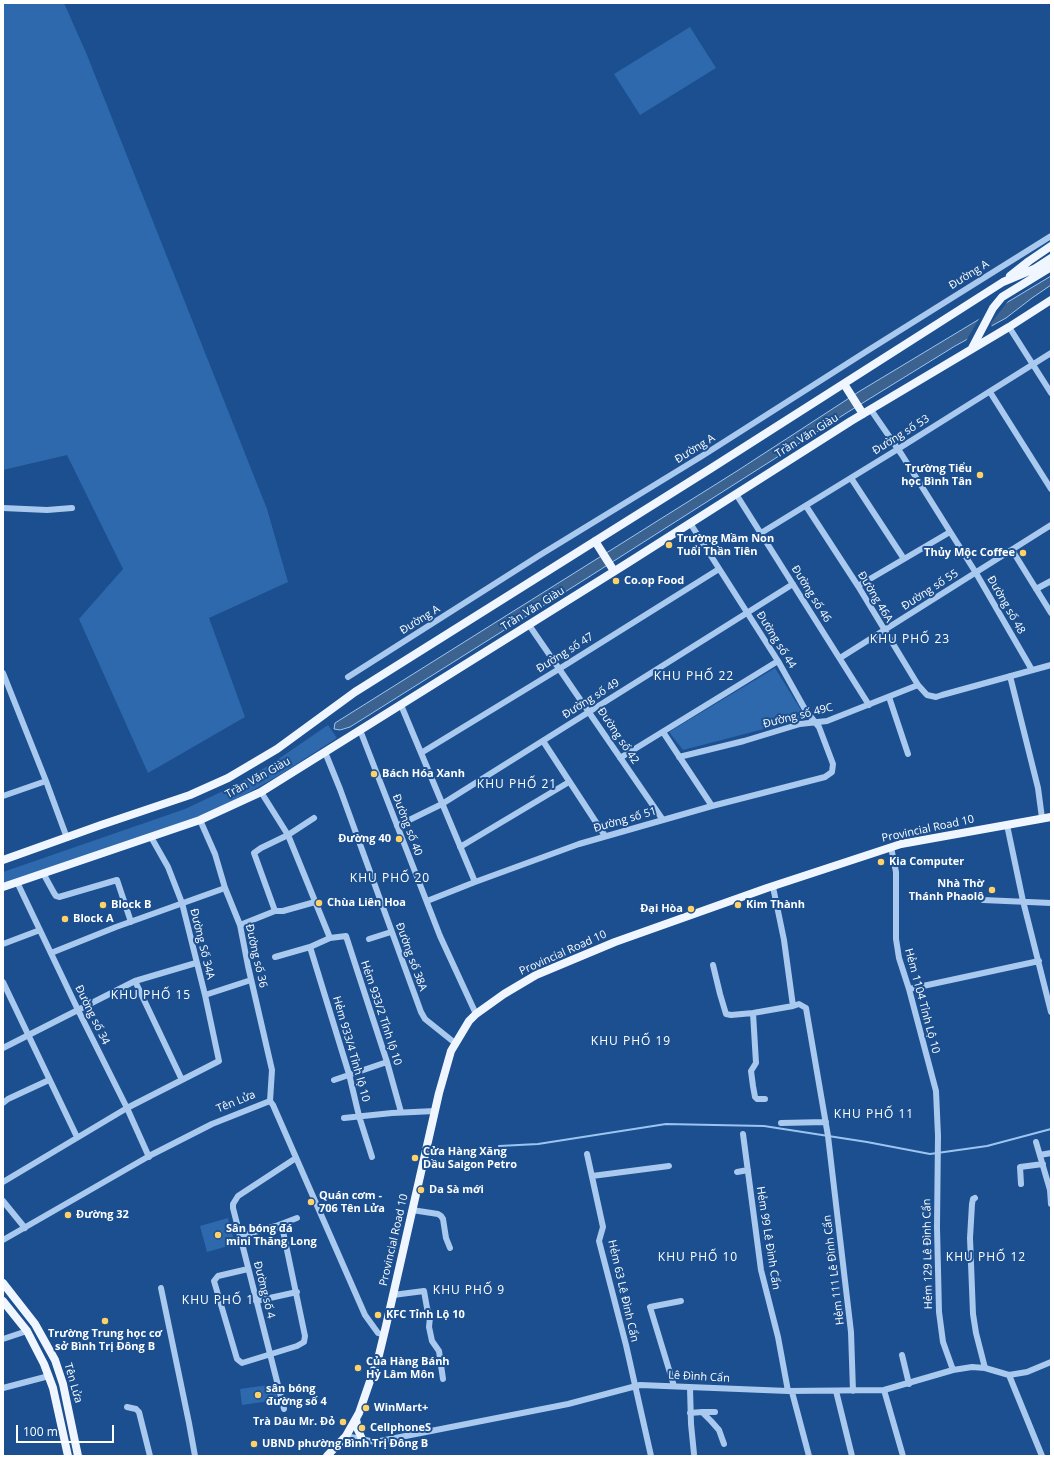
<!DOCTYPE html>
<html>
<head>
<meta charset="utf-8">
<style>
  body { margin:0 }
  #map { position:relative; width:1054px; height:1459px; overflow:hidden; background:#1b4f8f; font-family:"Open Sans",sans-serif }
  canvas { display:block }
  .frame { position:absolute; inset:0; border:4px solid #fff; pointer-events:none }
  .scale { position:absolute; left:16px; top:1425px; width:98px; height:18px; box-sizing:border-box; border:2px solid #fff; border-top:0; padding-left:5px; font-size:12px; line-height:14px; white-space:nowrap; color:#fff; -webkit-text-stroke:3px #1b4f8f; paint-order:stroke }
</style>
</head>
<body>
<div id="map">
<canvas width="1054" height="1459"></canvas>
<div class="frame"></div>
<div class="scale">100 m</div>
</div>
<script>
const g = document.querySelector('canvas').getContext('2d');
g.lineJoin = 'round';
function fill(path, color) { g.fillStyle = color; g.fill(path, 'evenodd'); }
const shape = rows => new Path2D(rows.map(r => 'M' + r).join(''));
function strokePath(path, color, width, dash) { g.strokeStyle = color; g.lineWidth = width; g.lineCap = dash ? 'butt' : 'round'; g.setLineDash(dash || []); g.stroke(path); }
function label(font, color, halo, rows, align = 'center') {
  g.font = font + ' "Open Sans",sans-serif'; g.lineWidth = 4; g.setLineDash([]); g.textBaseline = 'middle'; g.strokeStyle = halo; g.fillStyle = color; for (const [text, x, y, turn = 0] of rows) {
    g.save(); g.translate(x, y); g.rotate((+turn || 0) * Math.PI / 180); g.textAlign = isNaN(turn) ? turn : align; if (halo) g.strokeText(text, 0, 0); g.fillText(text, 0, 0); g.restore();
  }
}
const green = shape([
  [3,3,64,3,87,55,267,509,288,582,209,618,245,717,148,773,79,619,123,569,67,455,3,470],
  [690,27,716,68,640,115,614,74],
  [775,668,806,718,683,750,669,732],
  [328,725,337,738,278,776,237,799,195,819,3,884,3,872,185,809,238,784,274,762],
  [228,1218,235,1244,207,1252,200,1226],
  [275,1384,277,1400,242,1405,240,1389]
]);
const water = shape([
  [1051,276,1051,285,1032,298,1006,318,955,346,848,412,584,580,350,727,340,730,334,729,335,723,737,471,860,391,1051,276]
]);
const pier = shape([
  [1012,297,1009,300,991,323,992,328,966,341,980,317]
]);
const stream = shape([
  [499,1146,538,1144,666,1124,764,1126,867,1142,930,1154,987,1146,1051,1129]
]);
const minor = shape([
  [1009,327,1051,393],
  [990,392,1051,489],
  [871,410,902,455,976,573,1032,670],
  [851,478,904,559],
  [736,494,869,705],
  [806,506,858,586,918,685,927,695,936,697,942,695,1051,665],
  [3,508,47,510,72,508],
  [761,533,898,449,1051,353],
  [1012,550,1051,613],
  [858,586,950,532],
  [1036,589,1051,581],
  [529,625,663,820],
  [840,658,1051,525],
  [3,673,46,781,67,838],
  [1010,676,1038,788,1042,818],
  [348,677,540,555,702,456,867,351,1051,236],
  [889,697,908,754],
  [401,705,475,882],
  [360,730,440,936,476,1014],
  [663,732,712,806],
  [543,741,605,836],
  [325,752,340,789,421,1012,425,1019,455,1043],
  [421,753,559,669,719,569],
  [679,757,744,741,800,724,827,721,918,685],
  [620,758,778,661],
  [261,792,288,835,330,938],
  [3,796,46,781],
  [200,820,215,854,225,888,240,925,248,966,272,1070,270,1101],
  [1007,825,1023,901,1051,1012],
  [397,826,442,804,793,584],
  [460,847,569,782],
  [891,847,896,872,896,939,899,958,909,989,936,1091,938,1136,937,1227,939,1312,943,1342,953,1370],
  [43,873,54,893,56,896,59,897,117,880,131,922],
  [17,882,78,1010,127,1108,149,1157],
  [773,887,784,940,793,1006,799,1004,806,1008,828,1136,851,1332,853,1391],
  [983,900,1051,903],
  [427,901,475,882,579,844,712,806,825,777,832,772,833,764,819,727,806,711,778,661,690,523],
  [275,911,254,853,261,848,288,835,314,818],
  [240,925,275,911,283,911,315,902],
  [369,939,391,932],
  [3,944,40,930],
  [310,947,349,1074,359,1116,372,1157],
  [51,953,116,927,225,888],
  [275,957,310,947,330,938,346,936,387,1062,401,1112],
  [713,965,720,994,726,1014,731,1015,753,1013,793,1006],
  [135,981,182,1080],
  [3,982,77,1137],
  [909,989,1039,961],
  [205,995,251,980],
  [753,1013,756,1063,751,1071,753,1086,755,1097,757,1099,765,1099],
  [3,1048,135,981,196,963],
  [334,1080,387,1062],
  [270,1101,273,1105,365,1315,378,1333,384,1335],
  [3,1103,8,1099,49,1080],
  [344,1118,392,1113,435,1111],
  [781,1123,826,1122],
  [743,1134,761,1270,778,1337,788,1391],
  [1036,1142,1050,1190,1051,1204],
  [587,1154,603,1227,599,1241,626,1345,651,1456],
  [1040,1155,1051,1153],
  [737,1172,748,1170],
  [592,1176,669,1166],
  [3,1182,127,1108,219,1061,205,995,182,903,168,867,151,837],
  [1021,1184,1020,1167,1043,1164],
  [975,1198,973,1199,972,1204,970,1238,973,1314,976,1333,985,1368],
  [3,1201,25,1228],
  [412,1210,438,1214,441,1216,443,1219,446,1238,450,1248],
  [276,1226,297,1218],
  [240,1236,276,1226,283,1231,305,1336,304,1342,297,1346,242,1363,237,1359,214,1281,218,1276,248,1269],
  [3,1240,151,1155,212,1124,270,1101],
  [161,1288,189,1423,195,1456],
  [393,1295,424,1291,427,1308,430,1317,429,1327,432,1341,439,1351,443,1379],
  [256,1301,297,1292],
  [3,1339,27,1331],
  [902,1355,909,1384],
  [1009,1375,1042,1456],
  [674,1386,650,1307,681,1301],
  [3,1388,49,1376],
  [690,1388,691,1424,694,1454],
  [884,1390,903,1456],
  [836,1391,852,1456],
  [792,1392,809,1456],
  [127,1407,136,1409,139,1412,150,1456],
  [284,1409,233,1208,233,1204,238,1196,296,1158],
  [702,1412,715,1412],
  [690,1413,702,1412,711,1421,719,1430,724,1444],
  [346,1436,375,1442,568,1404,640,1385,788,1391,884,1390,953,1370,972,1367,985,1368,1009,1375,1027,1372,1051,1362]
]);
const major = shape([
  [1010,276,1029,261,1051,246],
  [972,348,993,308,1002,297,1051,267],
  [844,384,863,414],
  [595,541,614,571],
  [3,860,101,825,190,795,228,778,277,749,355,692,710,469,1003,282,1034,269,1051,258],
  [3,887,200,820,261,792,626,564,851,421,1009,327,1051,300],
  [3,1283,35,1324,55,1360,63,1384,78,1456],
  [3,1301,27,1331,44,1364,53,1388,68,1456],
  [356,1419,358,1430,362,1439],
  [327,1456,346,1436,359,1413,379,1355,386,1326,439,1093,451,1051,469,1021,476,1014,504,994,536,975,615,942,767,888,901,844,1051,817]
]);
const markers = [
  [980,475,4,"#ffd166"],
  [669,545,4,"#ffd166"],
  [1023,553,4,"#ffd166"],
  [616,581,4,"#ffd166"],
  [374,774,4,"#ffd166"],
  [399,839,4,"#ffd166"],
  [881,862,4,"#ffd166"],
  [992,890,4,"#ffd166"],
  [319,903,4,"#ffd166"],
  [103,905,4,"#ffd166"],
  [738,905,4,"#ffd166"],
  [691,909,4,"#ffd166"],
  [65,919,4,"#ffd166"],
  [415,1158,4,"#ffd166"],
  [421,1190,4,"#ffd166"],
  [311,1202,4,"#ffd166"],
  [68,1215,4,"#ffd166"],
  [218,1235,4,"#ffd166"],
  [378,1315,4,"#ffd166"],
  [105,1321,4,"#ffd166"],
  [358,1368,4,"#ffd166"],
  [258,1395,4,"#ffd166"],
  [366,1408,4,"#ffd166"],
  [343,1422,4,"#ffd166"],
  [362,1428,4,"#ffd166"],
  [254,1444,4,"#ffd166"]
];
const streetNames = [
  ["Đường A",969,275,-32],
  ["Đường số 53",901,435,-32],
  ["Trần Văn Giàu",807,436,-32],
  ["Đường A",695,449,-32],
  ["Đường số 55",930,590,-33],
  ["Đường số 46",811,594,58],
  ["Đường 46A",875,597,59],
  ["Đường số 48",1006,605,60],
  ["Trần Văn Giàu",533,609,-32],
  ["Đường A",420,620,-32],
  ["Đường số 44",776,640,58],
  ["Đường số 47",565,653,-32],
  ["Đường số 49",591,699,-32],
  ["Đường số 49C",798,716,-14],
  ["Đường số 42",618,736,56],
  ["Trần Văn Giàu",258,778,-29],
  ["Đường số 51",625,820,-16],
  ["Đường số 40",407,825,69],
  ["Provincial Road 10",928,829,-12],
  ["Đường Số 34A",202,944,76],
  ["Provincial Road 10",563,953,-24],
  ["Đường số 36",256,956,77],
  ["Đường số 38A",411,957,70],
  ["Hẻm 1104 Tỉnh Lộ 10",922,1001,75],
  ["Hẻm 933/2 Tỉnh lộ 10",381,1013,72],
  ["Đường số 34",92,1015,64],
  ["Hẻm 933/4 Tỉnh lộ 10",351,1049,74],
  ["Tên Lửa",236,1102,-22],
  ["Hẻm 99 Lê Đình Cẩn",768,1238,81],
  ["Provincial Road 10",394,1240,-77],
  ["Hẻm 129 Lê Đình Cẩn",928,1254,-91],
  ["Hẻm 111 Lê Đình Cẩn",834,1270,-97],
  ["Đường số 4",264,1290,76],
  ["Hẻm 63 Lê Đình Cẩn",623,1291,77],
  ["Lê Đình Cẩn",699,1377,3],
  ["Tên Lửa",73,1383,74]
];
const poiNames = [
  ["Trường Tiểu",972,469,"right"],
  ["học Bình Tân",972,482,"right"],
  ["Trường Mầm Non",677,539],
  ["Tuổi Thần Tiên",677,552],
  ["Thủy Mộc Coffee",1015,553,"right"],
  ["Co.op Food",624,581],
  ["Bách Hóa Xanh",382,774],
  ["Đường 40",391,839,"right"],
  ["Kia Computer",889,862],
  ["Nhà Thờ",984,884,"right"],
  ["Thánh Phaolô",984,897,"right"],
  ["Chùa Liên Hoa",327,903],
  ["Block B",111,905],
  ["Kim Thành",746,905],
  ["Đại Hòa",683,909,"right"],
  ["Block A",73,919],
  ["Cửa Hàng Xăng",423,1152],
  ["Dầu Saigon Petro",423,1165],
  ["Da Sà mới",429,1190],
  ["Quán cơm -",319,1196],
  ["706 Tên Lửa",319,1209],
  ["Đường 32",76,1215],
  ["Sân bóng đá",226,1229],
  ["mini Thăng Long",226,1242],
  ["KFC Tỉnh Lộ 10",386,1315],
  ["Trường Trung học cơ",105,1334,"center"],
  ["sở Bình Trị Đông B",105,1347,"center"],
  ["Của Hàng Bánh",366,1362],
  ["Hỷ Lâm Môn",366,1375],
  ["sân bóng",266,1389],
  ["đường số 4",266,1402],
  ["WinMart+",374,1408],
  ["Trà Dâu Mr. Đỏ",335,1422,"right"],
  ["CellphoneS",370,1428],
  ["UBND phường Bình Trị Đông B",262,1444]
];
const neighbourhoodNames = [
  ["KHU PHỐ 23",910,640],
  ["KHU PHỐ 22",694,677],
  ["KHU PHỐ 21",517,785],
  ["KHU PHỐ 20",390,879],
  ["KHU PHỐ 15",151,996],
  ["KHU PHỐ 19",631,1042],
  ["KHU PHỐ 11",874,1115],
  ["KHU PHỐ 10",698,1258],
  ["KHU PHỐ 12",986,1258],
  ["KHU PHỐ 9",469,1291],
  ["KHU PHỐ 1",218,1301]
];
fill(green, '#2e69ad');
fill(water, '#3c6290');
strokePath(water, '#9cc4f0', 1);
fill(pier, '#1b4f8f');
strokePath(stream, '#9cc4f0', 2);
strokePath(minor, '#a9c9ee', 6);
strokePath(major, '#f0f6ff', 8);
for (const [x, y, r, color] of markers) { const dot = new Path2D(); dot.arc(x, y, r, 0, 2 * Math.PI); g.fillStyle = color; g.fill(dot); strokePath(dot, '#1b4f8f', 1.5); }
label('11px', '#fff', '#1b4f8f', streetNames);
label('bold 11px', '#fff', '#1b4f8f', poiNames, 'left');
g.letterSpacing = '1px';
label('12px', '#fff', '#1b4f8f', neighbourhoodNames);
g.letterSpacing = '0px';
</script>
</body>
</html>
